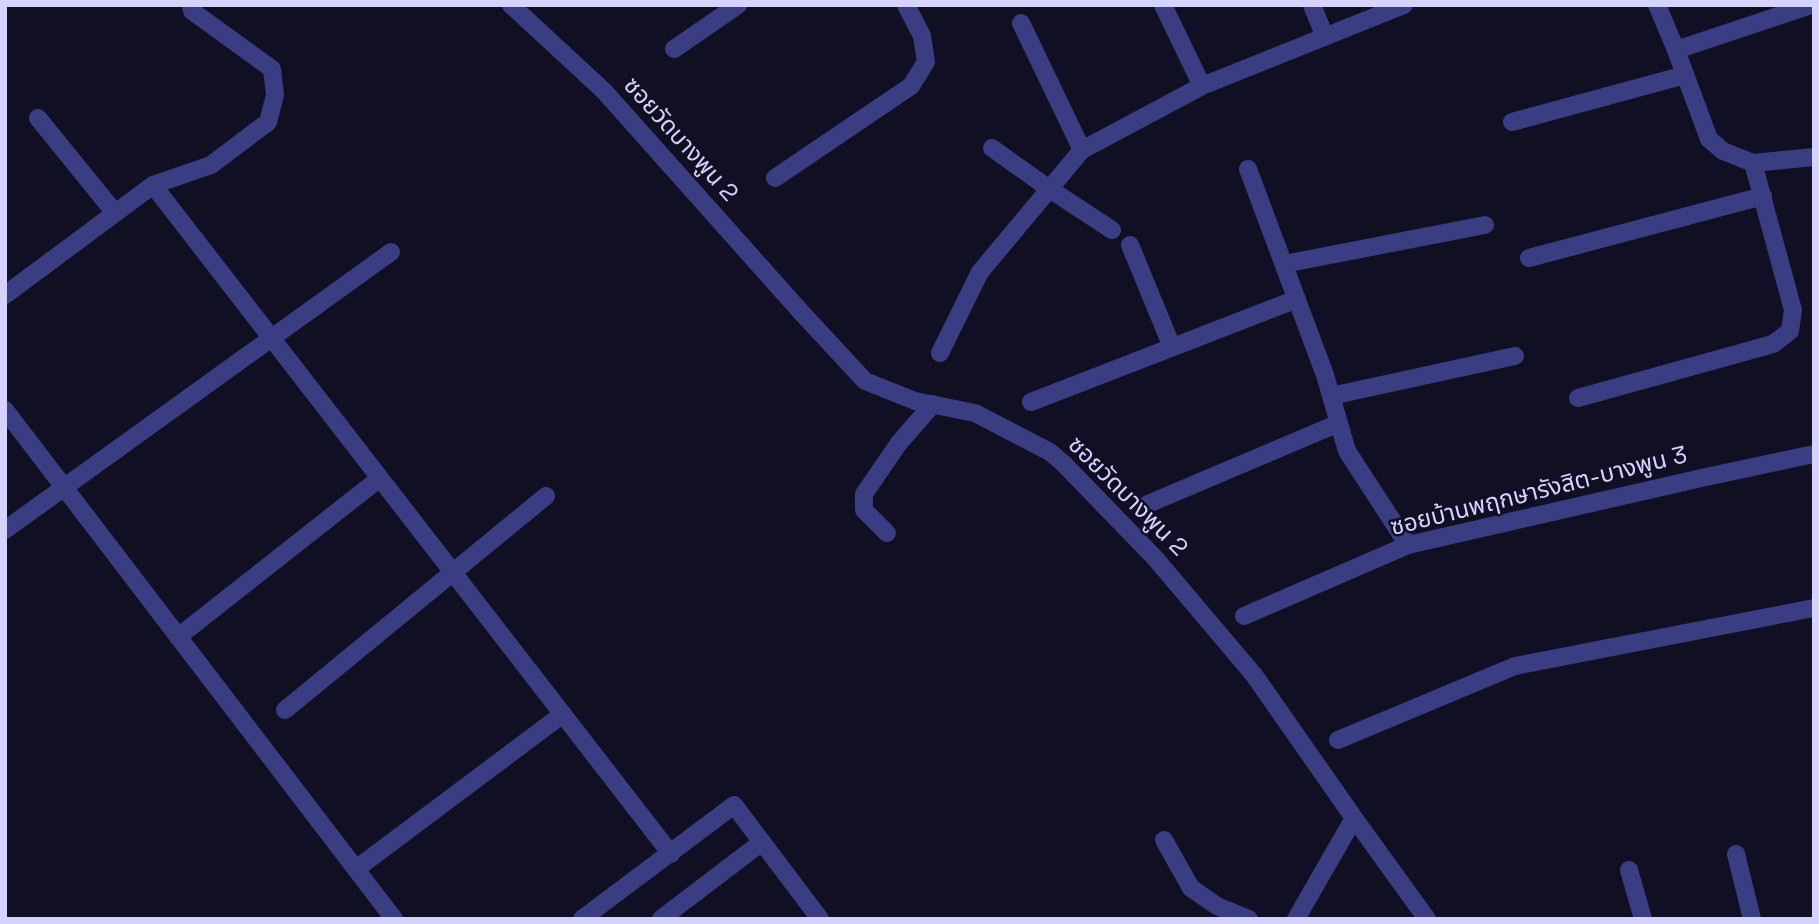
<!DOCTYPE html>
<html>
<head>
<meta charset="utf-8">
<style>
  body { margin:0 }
  #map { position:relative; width:1819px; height:924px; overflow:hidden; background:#110f24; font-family:"Space Grotesk",sans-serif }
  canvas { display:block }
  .frame { position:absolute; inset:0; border:7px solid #d5d2fe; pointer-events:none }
</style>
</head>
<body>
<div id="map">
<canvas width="1819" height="924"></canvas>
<div class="frame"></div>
</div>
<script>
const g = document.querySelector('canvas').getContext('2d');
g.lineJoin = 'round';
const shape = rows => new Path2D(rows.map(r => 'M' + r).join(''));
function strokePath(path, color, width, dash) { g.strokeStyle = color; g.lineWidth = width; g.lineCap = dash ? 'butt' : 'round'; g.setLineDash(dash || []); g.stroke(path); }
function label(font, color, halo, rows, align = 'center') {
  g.font = font + ' "Space Grotesk","Noto Sans Thai",sans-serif'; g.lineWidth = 5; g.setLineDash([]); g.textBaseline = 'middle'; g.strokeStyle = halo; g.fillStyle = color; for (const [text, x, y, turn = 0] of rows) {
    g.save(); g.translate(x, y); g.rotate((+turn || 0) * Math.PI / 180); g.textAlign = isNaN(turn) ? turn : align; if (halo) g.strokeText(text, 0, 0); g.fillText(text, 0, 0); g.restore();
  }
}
const minor = shape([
  [511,5,604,91,801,312,865,381,915,401,975,413,1050,452,1063,463,1155,558,1254,675,1354,818,1296,919],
  [1163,5,1202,86],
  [1312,5,1325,37],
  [1657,5,1676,50,1709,139,1723,151,1753,163,1814,157],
  [1021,23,1082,150],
  [674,49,738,5],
  [1676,50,1811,5],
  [38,118,115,213],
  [1512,122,1685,75],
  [992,148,1048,188,1112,230],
  [1248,169,1325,375,1347,451,1408,545],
  [775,178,911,86,926,62,922,36,906,5],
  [153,185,671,854],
  [1130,245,1172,347],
  [1529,258,1763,196],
  [1284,264,1485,225],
  [5,295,153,185,211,165,268,122,275,95,272,69,192,11,191,5],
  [940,353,980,272,1082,150,1202,86,1404,5],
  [1331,396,1515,356],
  [1578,398,1773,344,1790,331,1793,310,1753,163],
  [1031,402,1297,299],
  [5,410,394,919],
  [1148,504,1339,423],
  [5,530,391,252],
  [887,533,864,510,864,494,899,443,933,404],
  [1244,616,1408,545,1706,477,1814,454],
  [178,637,380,478],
  [285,710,546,496],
  [1338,740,1515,666,1814,608],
  [1354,818,1427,919],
  [1164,840,1191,888,1217,906,1249,919],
  [1736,854,1752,919],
  [356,869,563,714],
  [1629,870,1643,919],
  [582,919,734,805,820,919],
  [661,919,762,842]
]);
const streetNames = [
  ["ซอยวัดบางพูน 2",680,140,48],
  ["ซอยบ้านพฤกษารังสิต-บางพูน 3",1539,492,-14],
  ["ซอยวัดบางพูน 2",1127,497,45]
];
strokePath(minor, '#3b3d82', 18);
label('24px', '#d5d2fe', '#110f24', streetNames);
</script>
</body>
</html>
